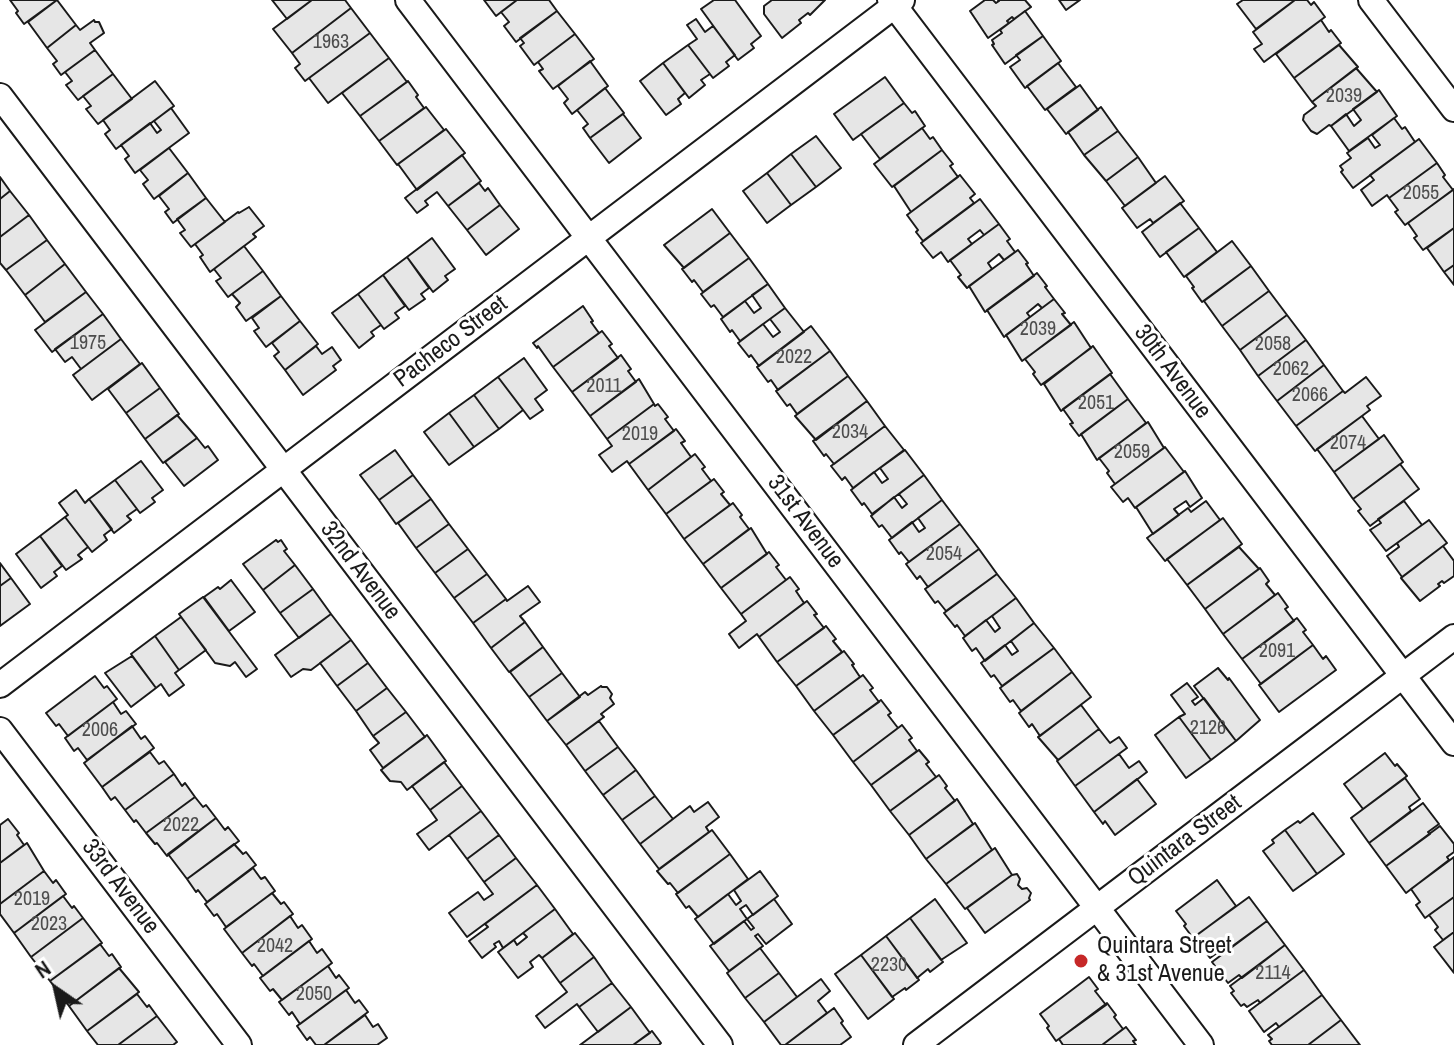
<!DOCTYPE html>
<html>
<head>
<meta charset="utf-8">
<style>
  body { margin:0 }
  #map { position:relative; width:1454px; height:1045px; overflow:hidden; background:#fff; font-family:"Archivo Narrow",sans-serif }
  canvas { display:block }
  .north { position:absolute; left:16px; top:949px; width:80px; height:80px; -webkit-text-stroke:6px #fff; paint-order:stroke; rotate:326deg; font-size:22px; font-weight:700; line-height:32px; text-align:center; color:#1a1a1a }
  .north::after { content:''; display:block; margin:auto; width:28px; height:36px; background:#1a1a1a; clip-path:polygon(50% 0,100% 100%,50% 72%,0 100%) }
</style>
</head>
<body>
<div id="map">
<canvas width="1454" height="1045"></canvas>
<div class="north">N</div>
</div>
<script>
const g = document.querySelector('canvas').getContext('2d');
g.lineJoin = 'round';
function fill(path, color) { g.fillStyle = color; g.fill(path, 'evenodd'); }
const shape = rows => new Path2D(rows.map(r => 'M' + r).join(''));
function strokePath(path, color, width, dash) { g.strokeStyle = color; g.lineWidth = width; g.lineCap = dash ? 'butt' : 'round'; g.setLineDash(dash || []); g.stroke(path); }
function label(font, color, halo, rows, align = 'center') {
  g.font = font + ' "Archivo Narrow",sans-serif'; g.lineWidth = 6; g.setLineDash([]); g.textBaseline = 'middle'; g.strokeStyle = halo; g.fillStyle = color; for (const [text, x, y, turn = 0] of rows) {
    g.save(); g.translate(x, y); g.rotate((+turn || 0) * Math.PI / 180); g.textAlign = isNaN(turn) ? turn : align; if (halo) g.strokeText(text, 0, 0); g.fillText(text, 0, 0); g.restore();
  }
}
const building = shape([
  [10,0,57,0,24,24,16,13,18,11,10,0],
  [57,0,76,25,47,48,28,22,57,0],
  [272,0,312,0,287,19,272,0],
  [312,0,345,0,351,8,292,53,273,29,312,0],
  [484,0,517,0,496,16,484,0],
  [517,0,549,0,557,11,516,42,504,26,509,22,501,12,517,0],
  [714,0,735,0,761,36,751,44,754,48,738,60,701,9,714,0],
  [772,0,825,0,810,15,808,13,799,20,801,23,782,38,764,14,764,6,772,0],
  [985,0,993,0,996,3,999,1,998,0,1025,0,1031,7,1014,19,1012,17,1007,21,1009,23,988,38,970,11,985,0],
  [1059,0,1080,0,1066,10,1059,0],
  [1243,0,1295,0,1256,29,1237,4,1243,0],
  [1295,0,1307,0,1311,5,1314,2,1325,17,1264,62,1254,49,1262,44,1253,32,1295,0],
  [351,8,370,33,305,81,295,68,300,64,292,53,351,8],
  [557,11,575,34,534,65,520,46,524,43,520,38,557,11],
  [1025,11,1043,36,1005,64,992,45,994,44,992,40,1002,33,1000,30,1025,11],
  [696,19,705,32,713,26,735,55,726,62,729,66,713,78,688,45,697,39,687,25,696,19],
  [94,20,95,22,99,22,104,33,90,43,95,50,61,75,53,64,57,61,47,48,76,25,80,30,94,20],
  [1321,20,1329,32,1331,30,1341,43,1294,78,1276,54,1321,20],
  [370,33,389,58,328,103,309,78,370,33],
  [575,34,594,59,553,89,539,71,543,69,538,62,575,34],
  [1043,36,1061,61,1025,88,1010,67,1020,60,1016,55,1043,36],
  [688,45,710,74,701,80,705,85,689,98,663,63,688,45],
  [1339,45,1358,67,1312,102,1294,78,1339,45],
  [95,50,113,74,78,100,66,85,72,81,65,72,95,50],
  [389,58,407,82,360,116,342,93,389,58],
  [590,61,608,86,572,114,564,103,568,99,558,86,590,61],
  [663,63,685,93,678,99,681,104,666,115,640,81,663,63],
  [1058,63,1076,87,1045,110,1027,86,1058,63],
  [1356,68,1377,92,1331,126,1329,125,1317,134,1311,131,1303,120,1304,115,1316,106,1312,102,1356,68],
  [113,74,132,99,98,124,86,109,91,106,83,96,113,74],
  [885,77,904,103,853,140,834,114,885,77],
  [155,81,174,106,116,149,105,134,110,130,103,120,155,81],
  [408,81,418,95,416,97,424,108,379,141,360,116,408,81],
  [1080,85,1098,110,1066,134,1047,109,1080,85],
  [605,88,624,113,590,138,583,128,588,124,577,110,605,88],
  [1379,90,1397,116,1349,151,1331,126,1346,114,1354,126,1361,120,1353,109,1379,90],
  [904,103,912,113,915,111,925,126,880,159,861,134,904,103],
  [426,107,444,130,397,165,379,141,426,107],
  [1101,107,1118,131,1084,155,1068,132,1101,107],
  [171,108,189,133,135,173,125,159,129,156,121,145,150,123,157,133,161,130,154,121,171,108],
  [623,114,641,138,609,163,590,138,623,114],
  [1394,118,1402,129,1405,127,1415,142,1353,188,1341,172,1343,170,1340,166,1351,158,1347,153,1368,138,1375,148,1380,145,1372,135,1394,118],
  [922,128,930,139,933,137,942,150,892,187,874,164,922,128],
  [446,129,465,153,417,190,398,164,446,129],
  [1118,131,1138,157,1106,181,1084,155,1118,131],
  [816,136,841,168,816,187,791,154,816,136],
  [1419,139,1437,163,1389,198,1387,195,1372,206,1361,190,1374,180,1370,175,1419,139],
  [169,148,188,173,154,199,143,184,148,180,140,170,169,148],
  [942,150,953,164,950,166,958,177,911,212,894,186,942,150],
  [791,154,816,187,791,205,767,173,791,154],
  [462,155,481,181,448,206,437,192,425,201,428,205,417,213,405,198,462,155],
  [1138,157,1156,183,1125,206,1106,181,1138,157],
  [1437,163,1445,175,1443,177,1453,190,1405,225,1395,212,1398,210,1389,198,1437,163],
  [188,173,206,198,173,223,165,212,169,209,159,196,188,173],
  [767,173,791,205,767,223,743,191,767,173],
  [960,175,975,194,970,198,974,203,923,241,916,232,918,230,907,215,960,175],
  [1165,176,1184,201,1153,223,1150,219,1137,228,1122,208,1165,176],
  [0,177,10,191,0,199,0,177],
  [479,183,485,191,488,188,500,205,467,230,448,206,479,183],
  [1454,189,1454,228,1423,250,1414,238,1417,236,1408,223,1454,189],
  [10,191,29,215,0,237,0,199,10,191],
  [206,198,225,222,191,247,180,233,185,230,177,219,206,198],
  [980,199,999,224,984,235,980,230,968,239,972,244,948,262,941,252,933,258,921,243,980,199],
  [1180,203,1199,228,1160,257,1142,232,1180,203],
  [500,205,519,229,486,255,467,230,500,205],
  [249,207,264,226,253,234,256,237,210,272,200,257,203,255,195,244,238,212,239,213,249,207],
  [712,209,730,233,684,268,664,245,712,209],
  [29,215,47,240,6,270,0,263,0,237,29,215],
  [999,224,1010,239,1007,241,1015,252,1004,260,999,254,988,263,992,269,967,288,958,277,961,275,950,260,999,224],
  [1199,228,1217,252,1184,277,1166,252,1199,228],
  [1454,228,1454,265,1444,272,1427,248,1454,228],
  [730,233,749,258,703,292,694,280,692,282,682,269,730,233],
  [432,238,455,269,445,276,448,280,433,292,407,257,432,238],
  [47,240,65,264,25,295,6,270,47,240],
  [1232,241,1251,266,1202,302,1192,288,1194,287,1186,276,1232,241],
  [244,246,263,271,228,297,216,281,221,278,214,269,244,246],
  [1018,250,1028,263,1026,264,1034,276,985,312,969,286,1018,250],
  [407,257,429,288,421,294,425,299,409,310,383,275,407,257],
  [749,258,768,284,723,317,714,305,711,307,701,294,749,258],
  [65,264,86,292,45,322,25,295,65,264],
  [1454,265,1454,285,1444,272,1454,265],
  [1251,266,1269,291,1222,326,1204,301,1251,266],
  [263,271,281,296,246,321,236,307,240,303,232,294,263,271],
  [1037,273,1047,286,1045,287,1054,299,1042,308,1038,304,1027,313,1030,317,1004,337,987,310,1037,273],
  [383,275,405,306,395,313,399,318,384,329,358,294,383,275],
  [768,284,785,308,740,341,732,330,730,332,721,319,745,301,754,313,761,308,752,295,768,284],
  [1269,291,1287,315,1240,350,1222,326,1269,291],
  [86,292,103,314,52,352,35,330,86,292],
  [358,294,381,325,371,332,374,336,359,348,332,313,358,294],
  [281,296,300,321,266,347,254,331,259,328,252,318,281,296],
  [1054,299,1065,313,1062,314,1071,325,1022,361,1006,335,1054,299],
  [583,306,593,321,591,322,599,333,553,367,538,346,537,348,533,343,583,306],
  [785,308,804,332,759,366,751,355,749,357,738,343,763,324,773,337,780,332,770,319,785,308],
  [103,314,121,339,81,369,72,357,65,362,55,349,103,314],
  [1287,315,1306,340,1258,376,1240,350,1287,315],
  [300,321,318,344,285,370,274,356,279,352,272,343,300,321],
  [1074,322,1091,348,1041,385,1033,374,1035,372,1025,359,1074,322],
  [811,326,830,351,778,390,771,380,768,382,757,367,811,326],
  [602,331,612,344,609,346,618,358,572,392,553,367,602,331],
  [121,339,140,364,92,400,73,375,121,339],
  [1306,340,1324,365,1277,401,1258,376,1306,340],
  [316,346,322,354,332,347,341,360,333,366,336,370,303,395,285,370,316,346],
  [1093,346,1112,373,1061,411,1044,384,1093,346],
  [830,351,848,376,797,414,790,404,787,406,776,391,830,351],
  [621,355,631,369,628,371,636,382,590,416,572,392,621,355],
  [524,358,547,390,535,399,543,410,530,419,498,377,524,358],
  [142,363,160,388,126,413,108,389,142,363],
  [1324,365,1343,391,1296,426,1277,401,1324,365],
  [1110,374,1128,399,1079,436,1070,424,1073,423,1063,409,1110,374],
  [848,376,867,401,816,440,795,416,848,376],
  [498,377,523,410,499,429,474,395,498,377],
  [1366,377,1381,396,1367,406,1370,410,1315,451,1296,426,1343,391,1345,393,1366,377],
  [639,379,654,404,607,439,590,416,639,379],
  [160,388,179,414,145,439,126,413,160,388],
  [474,395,499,429,474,447,449,413,474,395],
  [1128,399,1146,423,1097,460,1081,434,1128,399],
  [867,401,885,426,834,464,826,454,824,456,813,441,867,401],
  [654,404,655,406,658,404,668,417,665,419,674,431,629,464,627,461,612,472,599,455,612,446,607,439,654,404],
  [449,413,474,447,449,465,424,432,449,413],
  [177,415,197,438,163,463,145,439,177,415],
  [1362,416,1379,439,1334,472,1317,449,1362,416],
  [1148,422,1164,448,1115,484,1107,473,1109,471,1099,458,1148,422],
  [885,426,904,450,853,488,845,477,842,480,831,466,885,426],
  [676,429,685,441,681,443,691,457,648,490,629,464,676,429],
  [1384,435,1403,462,1353,499,1334,472,1384,435],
  [197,438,205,448,208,446,218,460,184,486,165,462,197,438],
  [1165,447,1184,472,1135,508,1128,498,1123,502,1111,487,1165,447],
  [395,450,413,475,379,500,360,475,395,450],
  [905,450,924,475,872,514,864,503,862,505,851,490,874,472,882,483,888,479,880,468,905,450],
  [695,454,705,467,702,469,711,481,666,514,648,490,695,454],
  [141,461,163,490,152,498,155,502,140,513,115,480,141,461],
  [1400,464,1419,489,1370,526,1358,511,1361,509,1353,499,1400,464],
  [1185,471,1202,498,1190,507,1186,501,1174,509,1179,515,1153,534,1136,507,1185,471],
  [413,475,431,499,396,524,379,500,413,475],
  [924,475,942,500,892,538,882,525,879,527,871,516,894,497,902,508,907,504,899,494,924,475],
  [714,479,724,492,721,494,730,505,684,539,666,514,714,479],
  [115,480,137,509,127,516,131,520,114,533,89,499,115,480],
  [76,490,85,503,89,499,112,529,104,535,107,540,92,552,65,517,68,515,59,503,76,490],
  [431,499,449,524,416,548,398,523,431,499],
  [942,500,960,524,909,562,901,552,899,554,889,540,912,522,919,532,925,528,918,518,942,500],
  [1206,501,1220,520,1165,561,1147,538,1188,508,1191,512,1206,501],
  [1404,501,1422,525,1386,551,1370,530,1381,523,1378,519,1404,501],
  [733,503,742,515,740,517,749,529,703,564,684,539,733,503],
  [65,517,88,547,78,555,82,559,66,570,40,536,65,517],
  [1223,518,1242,544,1187,585,1167,559,1223,518],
  [1429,520,1447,543,1402,577,1387,556,1399,547,1397,543,1429,520],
  [449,524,468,549,435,573,416,548,449,524],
  [960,524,979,549,928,587,920,576,917,579,906,564,960,524],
  [751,528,767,554,721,588,703,564,751,528],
  [40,536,62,566,54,572,57,576,41,588,16,554,40,536],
  [276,540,278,542,281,540,287,549,284,551,295,565,263,590,243,564,276,540],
  [1443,546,1454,561,1454,576,1444,583,1442,581,1438,584,1440,586,1420,601,1401,578,1443,546],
  [1239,547,1259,569,1205,609,1187,585,1239,547],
  [468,549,487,574,454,598,435,573,468,549],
  [979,549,997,574,946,611,938,601,935,603,925,589,979,549],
  [769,552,779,565,776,567,786,580,741,614,721,588,769,552],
  [0,563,11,578,0,586,0,563],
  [295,565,313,589,280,613,263,590,295,565],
  [1260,568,1269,581,1266,584,1275,595,1223,634,1205,609,1260,568],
  [487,574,506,599,473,623,454,598,487,574],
  [997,574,1016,598,965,636,957,625,955,627,944,613,997,574],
  [790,577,799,589,796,591,804,603,759,637,757,634,739,648,729,634,746,621,741,614,790,577],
  [11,578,30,604,0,626,0,586,11,578],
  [231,580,255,612,229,631,204,597,218,587,220,589,231,580],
  [528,586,540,602,520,616,525,622,491,648,473,623,506,599,507,601,528,586],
  [313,589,331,614,299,638,280,613,313,589],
  [1278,593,1288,607,1285,609,1294,621,1242,659,1223,634,1278,593],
  [203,597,257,669,246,677,235,662,230,666,215,663,179,614,203,597],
  [1016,598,1034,623,985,661,976,648,972,651,963,638,986,620,995,632,1000,628,992,616,1016,598],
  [807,601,817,614,814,615,824,628,777,662,759,637,807,601],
  [331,614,351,640,311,670,303,669,291,677,275,655,331,614],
  [181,617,206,650,179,670,155,636,181,617],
  [1297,618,1306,630,1303,632,1313,645,1261,684,1242,659,1297,618],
  [525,622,543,647,509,672,491,648,525,622],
  [1034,623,1054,648,1002,686,994,675,991,677,981,663,1005,645,1012,655,1018,651,1011,641,1034,623],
  [826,626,836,639,833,641,842,652,796,686,777,662,826,626],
  [155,636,179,670,175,673,184,685,169,696,161,684,156,688,131,654,155,636],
  [351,640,368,663,337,686,320,663,351,640],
  [1313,645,1323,659,1326,656,1336,670,1279,712,1259,685,1313,645],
  [543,647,562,673,529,697,510,672,543,647],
  [1054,648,1072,672,1021,711,1013,700,1010,702,1000,688,1054,648],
  [844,651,854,664,852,665,860,677,814,711,796,686,844,651],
  [132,656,156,688,131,707,105,673,132,656],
  [368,663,387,688,356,711,337,686,368,663],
  [1218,668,1228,680,1229,678,1260,720,1236,741,1194,686,1218,668],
  [1072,672,1091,697,1040,736,1032,724,1029,727,1019,713,1072,672],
  [562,673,580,697,547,721,529,697,562,673],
  [863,675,873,688,870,690,879,702,833,735,814,711,863,675],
  [95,676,104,688,107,686,117,699,68,736,59,724,56,726,46,713,95,676],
  [1187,683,1198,697,1192,701,1195,705,1204,698,1236,741,1211,760,1179,717,1185,714,1171,695,1187,683],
  [601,686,602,687,607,687,612,694,610,698,614,704,601,714,604,717,566,745,547,721,585,692,588,695,601,686],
  [387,688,406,712,373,736,356,711,387,688],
  [881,700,891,713,888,715,898,728,853,762,833,735,881,700],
  [113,702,121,714,126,711,136,724,87,760,78,748,74,751,65,738,113,702],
  [1081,705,1099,729,1058,760,1038,737,1081,705],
  [406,712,425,737,383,768,370,750,379,743,373,736,406,712],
  [1179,717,1211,760,1186,778,1155,735,1179,717],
  [599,721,618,747,585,771,566,745,599,721],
  [902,725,912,738,909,740,917,751,871,785,853,762,902,725],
  [132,726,141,739,145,736,154,748,102,787,84,763,132,726],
  [1099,729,1110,743,1119,737,1127,748,1075,786,1057,761,1099,729],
  [427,735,446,761,407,790,401,782,390,781,381,770,427,735],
  [618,747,636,770,603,795,585,771,618,747],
  [919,750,929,762,926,764,936,777,890,811,871,785,919,750],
  [150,752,159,764,164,761,174,774,125,810,115,797,111,800,102,787,150,752],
  [1385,753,1395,766,1397,764,1407,776,1363,809,1344,784,1385,753],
  [1119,754,1129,768,1139,761,1147,772,1094,812,1075,786,1119,754],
  [444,762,462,786,430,810,412,786,444,762],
  [636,770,655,796,622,820,603,795,636,770],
  [174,774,182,786,185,783,195,797,146,833,136,820,134,822,125,810,174,774],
  [939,775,947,786,945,788,955,801,909,835,890,811,939,775],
  [1405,778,1420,799,1409,807,1411,811,1369,843,1351,818,1405,778],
  [1137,779,1156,804,1115,835,1105,821,1103,824,1094,812,1137,779],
  [462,786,481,811,429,850,417,834,437,820,430,810,462,786],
  [655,796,673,819,640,844,622,820,655,796],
  [195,797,203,807,206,805,216,818,167,856,157,843,155,844,146,833,195,797],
  [957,799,973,824,926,859,909,835,957,799],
  [708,802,719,817,706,827,709,832,659,869,640,844,690,806,694,812,708,802],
  [1423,803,1439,824,1428,832,1430,834,1386,866,1369,843,1423,803],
  [481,811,499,835,467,859,449,835,481,811],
  [1313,813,1344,854,1317,874,1285,830,1298,821,1300,823,1313,813],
  [216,818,225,830,228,827,239,841,187,879,168,854,216,818],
  [8,819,19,833,17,835,24,845,0,863,0,825,8,819],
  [975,823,992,850,946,884,926,859,975,823],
  [1440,826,1454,844,1454,852,1447,857,1449,860,1406,893,1386,866,1440,826],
  [712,830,730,854,678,893,670,883,668,884,657,871,712,830],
  [1285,830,1317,874,1293,891,1263,851,1274,843,1272,840,1285,830],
  [499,835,516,858,484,882,467,859,499,835],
  [27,843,44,871,0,904,0,863,27,843],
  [234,844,243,854,246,852,256,865,207,902,198,890,196,892,187,879,234,844],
  [995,848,1012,875,965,909,946,884,995,848],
  [730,854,748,879,698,917,689,906,686,908,676,894,730,854],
  [1454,857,1454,897,1425,918,1416,905,1420,902,1411,889,1454,857],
  [516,858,537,885,467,937,449,913,478,892,484,900,493,894,484,882,516,858],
  [253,868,261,879,265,877,275,891,226,927,217,914,214,916,205,904,253,868],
  [44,871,53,883,56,880,66,894,14,933,0,914,0,904,44,871],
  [760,871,778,896,753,915,746,905,740,909,747,919,714,944,695,919,728,894,736,905,741,901,734,890,760,871],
  [1017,874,1020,879,1018,885,1022,889,1027,888,1031,893,1029,898,1030,900,985,933,967,908,1012,875,1017,874],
  [1217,880,1236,906,1193,938,1184,926,1186,924,1176,911,1217,880],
  [537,885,555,909,503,948,499,941,494,944,496,947,482,958,469,941,488,927,485,924,537,885],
  [272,893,281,904,284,902,293,914,242,953,224,929,272,893],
  [63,896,72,908,74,906,83,918,31,957,14,933,63,896],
  [1249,897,1267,921,1223,953,1221,950,1210,958,1194,937,1249,897],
  [1454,897,1454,932,1443,940,1435,930,1438,927,1429,915,1454,897],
  [774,899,792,924,766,944,758,934,755,936,763,946,729,971,710,946,744,921,751,930,754,928,747,919,774,899],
  [935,899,967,943,941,960,910,918,935,899],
  [555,909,573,934,542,958,539,955,530,962,533,967,518,978,498,952,514,940,517,945,527,937,523,933,555,909],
  [290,916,298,928,302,925,312,939,263,976,254,964,252,966,242,953,290,916],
  [83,918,102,943,50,981,31,957,83,918],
  [910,918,943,962,930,972,928,969,917,978,886,936,910,918],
  [1267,921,1285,945,1242,978,1239,975,1228,983,1212,962,1267,921],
  [1454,932,1454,973,1434,947,1454,932],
  [575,933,594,957,560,983,542,958,575,933],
  [886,936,919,980,906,990,905,988,892,997,861,955,886,936],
  [309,941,317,953,322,949,332,963,282,1000,273,989,270,991,260,978,309,941],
  [100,944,109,956,112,954,121,967,69,1006,50,981,100,944],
  [1285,945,1304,970,1260,1003,1258,1000,1247,1007,1244,1004,1241,1006,1231,993,1234,991,1230,986,1285,945],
  [760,948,779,973,745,998,727,973,760,948],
  [861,955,894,999,868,1019,835,974,861,955],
  [594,957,612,983,579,1007,577,1004,545,1028,536,1016,567,992,560,983,594,957],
  [328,966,336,978,339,975,349,988,300,1024,292,1012,289,1015,279,1002,328,966],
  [119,968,139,992,87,1031,69,1006,119,968],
  [1304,970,1322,995,1279,1027,1276,1023,1264,1032,1249,1011,1304,970],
  [779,973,797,997,764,1022,745,998,779,973],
  [1089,977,1098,989,1095,991,1106,1005,1056,1041,1047,1028,1049,1026,1040,1014,1089,977],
  [821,979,830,991,818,1001,827,1013,785,1045,781,1045,764,1022,821,979],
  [612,983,631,1007,598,1032,579,1007,612,983],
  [346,990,355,1003,359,1000,368,1012,324,1045,316,1045,310,1037,307,1040,297,1026,346,990],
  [137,994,147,1007,149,1005,157,1016,118,1045,98,1045,87,1031,137,994],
  [1322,995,1341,1020,1308,1045,1272,1045,1269,1041,1272,1039,1268,1035,1322,995],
  [1107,1003,1116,1015,1114,1017,1123,1029,1102,1045,1063,1045,1059,1039,1107,1003],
  [631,1007,650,1033,633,1045,580,1045,631,1007],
  [834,1008,843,1021,841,1023,851,1037,840,1045,785,1045,834,1008],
  [365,1015,373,1027,378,1024,387,1038,377,1045,324,1045,365,1015],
  [157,1016,177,1042,173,1045,118,1045,157,1016],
  [1341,1020,1360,1045,1308,1045,1341,1020],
  [1126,1027,1136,1040,1133,1041,1136,1045,1102,1045,1126,1027],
  [652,1031,661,1043,659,1045,633,1045,652,1031]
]);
const street = shape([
  [408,0,1201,1045],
  [890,0,1454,743],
  [1371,0,1454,109],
  [0,96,720,1045],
  [0,685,902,0],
  [0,730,239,1045],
  [916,1045,1454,637]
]);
const markers = [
  [1081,961,8,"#c62828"]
];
const numberNames = [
  ["1963",331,43],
  ["2039",1344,97],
  ["2055",1421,194],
  ["2039",1038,330],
  ["1975",88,344],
  ["2058",1273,345],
  ["2022",794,358],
  ["2062",1291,370],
  ["2011",604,387],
  ["2066",1310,396],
  ["2051",1096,404],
  ["2034",850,433],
  ["2019",640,435],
  ["2074",1348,444],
  ["2059",1132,453],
  ["2054",944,555],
  ["2091",1277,652],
  ["2126",1208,729],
  ["2006",100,731],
  ["2022",181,826],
  ["2019",32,900],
  ["2023",49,925],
  ["2042",275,947],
  ["2230",889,966],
  ["2114",1273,974],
  ["2050",314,995]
];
const streetNames = [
  ["Pacheco Street",451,342,-37],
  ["30th Avenue",1172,372,53],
  ["31st Avenue",805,522,53],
  ["32nd Avenue",360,571,53],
  ["Quintara Street",1185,841,-37],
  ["33rd Avenue",120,887,53]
];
const poiNames = [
  ["Quintara Street",1097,947],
  ["& 31st Avenue",1097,975]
];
fill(building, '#e6e6e6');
strokePath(building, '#1a1a1a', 2);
strokePath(street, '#1a1a1a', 28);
strokePath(street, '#fff', 24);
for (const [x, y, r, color] of markers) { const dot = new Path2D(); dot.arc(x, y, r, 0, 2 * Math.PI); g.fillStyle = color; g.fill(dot); strokePath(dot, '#fff', 3); }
label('20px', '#4d4d4d', null, numberNames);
label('24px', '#1a1a1a', '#fff', streetNames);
label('24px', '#1a1a1a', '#fff', poiNames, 'left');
</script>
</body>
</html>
